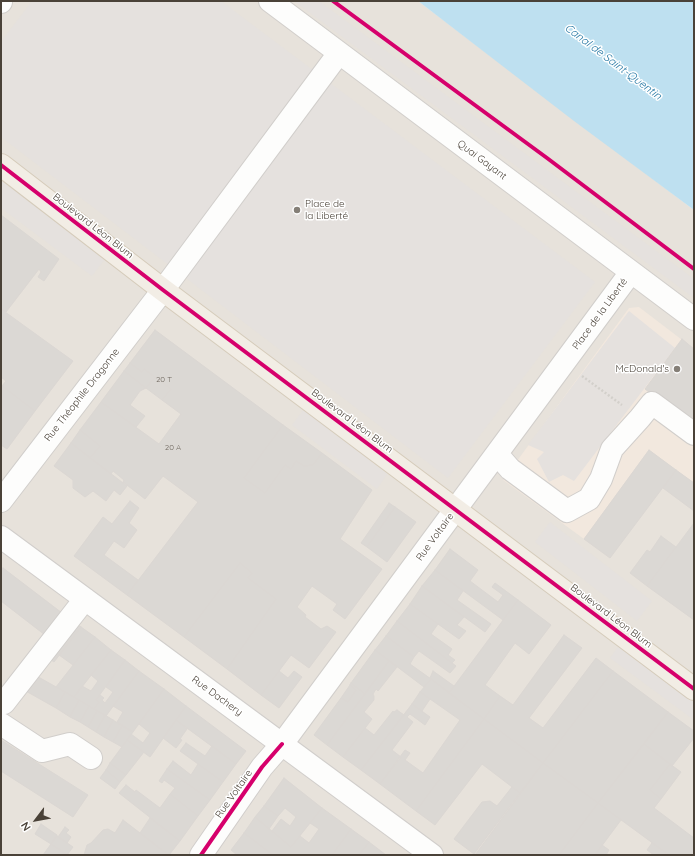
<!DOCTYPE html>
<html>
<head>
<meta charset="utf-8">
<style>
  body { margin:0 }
  #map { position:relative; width:695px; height:856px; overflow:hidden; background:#f3f0ed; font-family:Quicksand,sans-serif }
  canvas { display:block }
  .frame { position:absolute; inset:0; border:2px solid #4a4238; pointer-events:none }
  .north { position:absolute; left:16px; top:800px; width:40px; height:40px; -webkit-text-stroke:3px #fff; paint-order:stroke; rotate:238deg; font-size:11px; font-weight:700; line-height:16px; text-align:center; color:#4a4238 }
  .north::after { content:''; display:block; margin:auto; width:14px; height:18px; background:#4a4238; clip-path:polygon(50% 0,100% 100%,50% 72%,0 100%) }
</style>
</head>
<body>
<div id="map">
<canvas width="695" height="856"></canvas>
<div class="frame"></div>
<div class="north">N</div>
</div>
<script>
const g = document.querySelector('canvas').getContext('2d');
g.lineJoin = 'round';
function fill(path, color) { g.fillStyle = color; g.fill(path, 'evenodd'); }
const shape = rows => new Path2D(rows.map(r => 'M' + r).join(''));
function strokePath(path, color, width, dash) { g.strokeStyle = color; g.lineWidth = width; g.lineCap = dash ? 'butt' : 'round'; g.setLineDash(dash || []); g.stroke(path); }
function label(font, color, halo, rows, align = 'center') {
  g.font = font + ' Quicksand,sans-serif'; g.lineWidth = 3; g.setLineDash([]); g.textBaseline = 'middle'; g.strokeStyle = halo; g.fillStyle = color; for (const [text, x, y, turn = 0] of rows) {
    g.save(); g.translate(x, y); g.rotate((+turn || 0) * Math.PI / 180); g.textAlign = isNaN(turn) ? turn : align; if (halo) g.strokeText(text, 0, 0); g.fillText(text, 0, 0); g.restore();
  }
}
const residential = shape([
  [1,1,418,1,694,210,694,855,1,855]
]);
const commercial = shape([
  [639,307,694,349,694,483,649,450,584,539,503,480,629,308]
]);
const parking = shape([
  [32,1,221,1,595,282,448,478,1,137,1,42],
  [294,1,319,1,694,279,694,298],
  [1,179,105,259,92,276,1,208],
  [629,311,675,348,574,481,563,475,549,482,537,459,544,452,528,445],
  [304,409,387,474,377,489,292,425],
  [550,522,652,601,637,621,535,542],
  [621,643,694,697,694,720,610,658]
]);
const water = shape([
  [418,1,694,1,694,210,574,121]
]);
const building = shape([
  [1,215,59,259,44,281,38,277,41,272,39,269,6,312,1,309,1,215],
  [1,309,73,361,35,411,2,386,6,381,1,377,1,309],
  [155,330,283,425,244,478,265,493,285,465,291,469,296,461,304,466,313,465,322,453,372,490,340,539,382,569,345,619,333,610,337,604,312,586,297,607,306,615,305,617,321,629,327,626,336,632,309,668,291,655,261,695,227,669,276,599,248,578,252,573,240,563,184,637,127,595,198,502,163,476,145,499,123,482,124,480,113,471,111,474,90,458,100,446,80,430,101,402,159,444,181,414,162,400,171,389,144,369,142,372,130,363,155,330],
  [682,339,694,349,694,426,645,389,682,339],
  [130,363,142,372,144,369,155,377,146,388,124,371,130,363],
  [124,371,146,388,140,391,130,405,145,416,136,427,101,402,124,371],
  [155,377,171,389,162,400,146,388,155,377],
  [2,386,35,411,7,449,1,445,2,386],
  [283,425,322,453,313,465,304,466,296,461,291,469,285,465,265,493,244,478,283,425],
  [80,430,100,446,90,458,71,443,80,430],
  [71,443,127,486,120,495,114,490,106,501,93,491,85,497,73,488,73,480,54,466,71,443],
  [649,450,676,470,610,558,584,539,649,450],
  [676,470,694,483,694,511,663,488,676,470],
  [130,501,139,508,129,523,137,530,124,548,114,541,104,555,138,580,127,595,74,556,103,517,112,524,130,501],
  [389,503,395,507,367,547,361,543,389,503],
  [395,507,416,522,387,562,367,547,395,507],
  [694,523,694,620,647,586,694,523],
  [661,536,676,547,647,586,630,573,647,550,650,552,661,536],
  [450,549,478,570,470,581,498,602,503,595,492,587,495,583,518,600,503,620,435,570,450,549],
  [240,563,252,573,248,578,276,599,227,669,184,637,240,563],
  [3,568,62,613,45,635,1,601,1,571,3,568],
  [435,570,463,591,457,600,491,624,485,632,422,586,435,570],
  [422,586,464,617,457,625,466,631,459,639,410,604,422,586],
  [518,600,551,625,529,654,515,643,485,685,500,696,484,719,449,693,518,600],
  [410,604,438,624,431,634,452,649,448,655,455,660,452,663,397,621,410,604],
  [397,621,456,666,450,673,419,651,414,657,386,636,397,621],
  [74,622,81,627,54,662,47,657,74,622],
  [81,627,95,637,73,665,59,655,81,627],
  [564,635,582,648,529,718,543,728,596,658,613,671,543,763,484,719,500,696,513,705,564,635],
  [386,636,414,657,410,664,431,679,424,687,375,650,386,636],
  [95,637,111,650,74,697,56,687,95,637],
  [111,650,125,660,96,700,99,702,94,709,74,697,82,686,91,691,98,681,91,675,111,650],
  [375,650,389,661,365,694,351,683,375,650],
  [125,660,139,671,106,716,94,709,99,702,96,700,100,695,104,698,102,700,105,703,113,692,106,687,125,660],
  [389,661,397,667,378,691,376,689,373,694,374,696,374,700,364,712,372,719,343,757,327,745,389,661],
  [139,671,164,689,133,732,117,722,123,712,113,706,139,671],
  [279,671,288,678,294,671,302,677,279,708,261,695,279,671],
  [433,671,454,686,449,693,430,678,433,671],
  [613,671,668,712,598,803,543,763,613,671],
  [33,674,65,692,56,708,24,690,33,674],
  [431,679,484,719,416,811,380,784,405,750,410,753,405,760,423,773,460,720,420,692,431,679],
  [351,683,365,694,327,745,314,735,341,698,348,702,356,690,350,685,351,683],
  [350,685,356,690,348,702,341,698,350,685],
  [164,689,186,706,150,757,127,740,131,734,143,743,150,733,139,724,164,689],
  [65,692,79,700,70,717,56,708,65,692],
  [420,692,430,699,422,711,412,704,420,692],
  [79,700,89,706,80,722,70,717,79,700],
  [412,704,430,717,425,725,410,714,407,717,413,722,392,750,401,757,380,784,361,770,412,704],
  [89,706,97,711,88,727,80,722,89,706],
  [186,706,246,751,236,764,176,720,186,706],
  [397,710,404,715,361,770,343,757,365,728,374,735,393,711,394,712,397,710],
  [97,711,105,715,96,732,88,727,97,711],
  [668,712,694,731,694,738,672,766,644,744,668,712],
  [105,715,113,720,104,737,96,732,105,715],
  [484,719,543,763,520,793,482,764,435,825,416,811,484,719],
  [113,720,122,726,113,742,104,737,113,720],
  [176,720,187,729,180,739,182,740,176,748,163,738,176,720],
  [122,726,133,732,122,747,113,742,122,726],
  [1,740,88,795,73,817,1,771,1,740],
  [127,740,144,752,126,775,110,763,127,740],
  [186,743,205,756,212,746,236,764,223,782,180,751,186,743],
  [644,744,670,764,650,790,661,799,654,808,694,838,694,851,691,855,669,855,598,803,644,744],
  [173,761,191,775,198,764,223,782,210,800,167,769,173,761],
  [110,763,126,775,120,782,106,770,110,763],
  [543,763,598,803,559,855,475,855,543,763],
  [670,764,681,772,661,799,650,790,670,764],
  [167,769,210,800,198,816,170,794,175,788,164,780,162,783,159,781,167,769],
  [106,770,120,782,115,789,100,778,106,770],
  [284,778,322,808,291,847,272,831,281,819,290,826,296,817,285,808,278,816,264,806,284,778],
  [126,785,135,792,136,790,160,808,170,794,198,816,180,841,119,793,126,785],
  [512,787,520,793,474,854,454,839,482,802,490,801,497,806,512,787],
  [598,803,621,820,595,855,559,855,598,803],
  [264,806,278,816,269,829,255,817,264,806],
  [322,808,351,829,332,855,273,855,244,833,255,817,291,847,300,836,309,843,319,829,310,823,322,808],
  [150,818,180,841,169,855,140,833,150,818],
  [123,820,140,833,168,855,84,855,87,845,91,843,103,830,108,829,115,833,123,820],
  [41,824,57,835,51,844,35,834,41,824],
  [65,827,69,830,66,833,71,837,67,843,58,837,65,827],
  [351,829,369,842,359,855,332,855,351,829],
  [244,833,273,855,237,855,231,850,244,833],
  [57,836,73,847,67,855,51,844,57,836],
  [369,842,386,855,359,855,369,842],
  [652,843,666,853,665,855,654,855,647,850,652,843],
  [51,844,65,853,63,855,43,855,51,844],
  [602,845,609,850,606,855,595,855,602,845]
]);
const path = shape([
  [582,376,622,405]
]);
const minor = shape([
  [270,1,694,319],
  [1,2,1,1],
  [497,454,510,469,567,511,589,499,601,479,612,449,640,418,652,403,694,434],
  [1,501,163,290,339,53],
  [1,537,432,855],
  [4,703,85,599],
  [1,724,42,751,70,744,91,758],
  [201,855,262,767,282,744,631,272]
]);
const major = shape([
  [1,165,163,290,694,689]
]);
const cycleway = shape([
  [333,1,547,158,694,269],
  [1,165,163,290,694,689],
  [201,855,262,767,282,744]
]);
const markers = [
  [297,210,4,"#857f77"],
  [677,369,4,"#857f77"]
];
const numberNames = [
  ["20 T",164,380],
  ["20 A",173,448]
];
const streetNames = [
  ["Quai Gayant",482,160,37],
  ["Boulevard Léon Blum",93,226,38],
  ["Place de la Liberté",600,314,-54],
  ["Rue Théophile Dragonne",82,395,-52],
  ["Boulevard Léon Blum",352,421,37],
  ["Rue Voltaire",435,537,-54],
  ["Boulevard Léon Blum",611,616,37],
  ["Rue Dachery",217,696,36],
  ["Rue Voltaire",234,794,-55]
];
const poiNames = [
  ["Place de",305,204],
  ["la Liberté",305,216],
  ["McDonald's",669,369,"right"]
];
const waterNames = [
  ["Canal de Saint-Quentin",613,62,37]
];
fill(residential, '#e7e2db');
fill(commercial, '#f2e8de');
fill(parking, '#e5e1de');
fill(water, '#bee0f0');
fill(building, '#dbd8d4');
strokePath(building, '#dbd7d3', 1);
strokePath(minor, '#d1cecb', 24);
strokePath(major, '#d5cbba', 24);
strokePath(path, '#d3d0cb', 2.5, [2, 2]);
strokePath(minor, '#fdfdfc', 22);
strokePath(major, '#f2ede5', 22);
strokePath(cycleway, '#d6006c', 4);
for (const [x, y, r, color] of markers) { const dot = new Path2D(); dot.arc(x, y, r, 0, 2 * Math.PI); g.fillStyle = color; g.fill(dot); strokePath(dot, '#fff', 1.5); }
label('8px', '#706960', null, numberNames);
label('10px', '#4a4238', '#fff', streetNames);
label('10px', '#4a4238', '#fff', poiNames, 'left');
label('italic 11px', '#2c7ca7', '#fff', waterNames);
</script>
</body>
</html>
